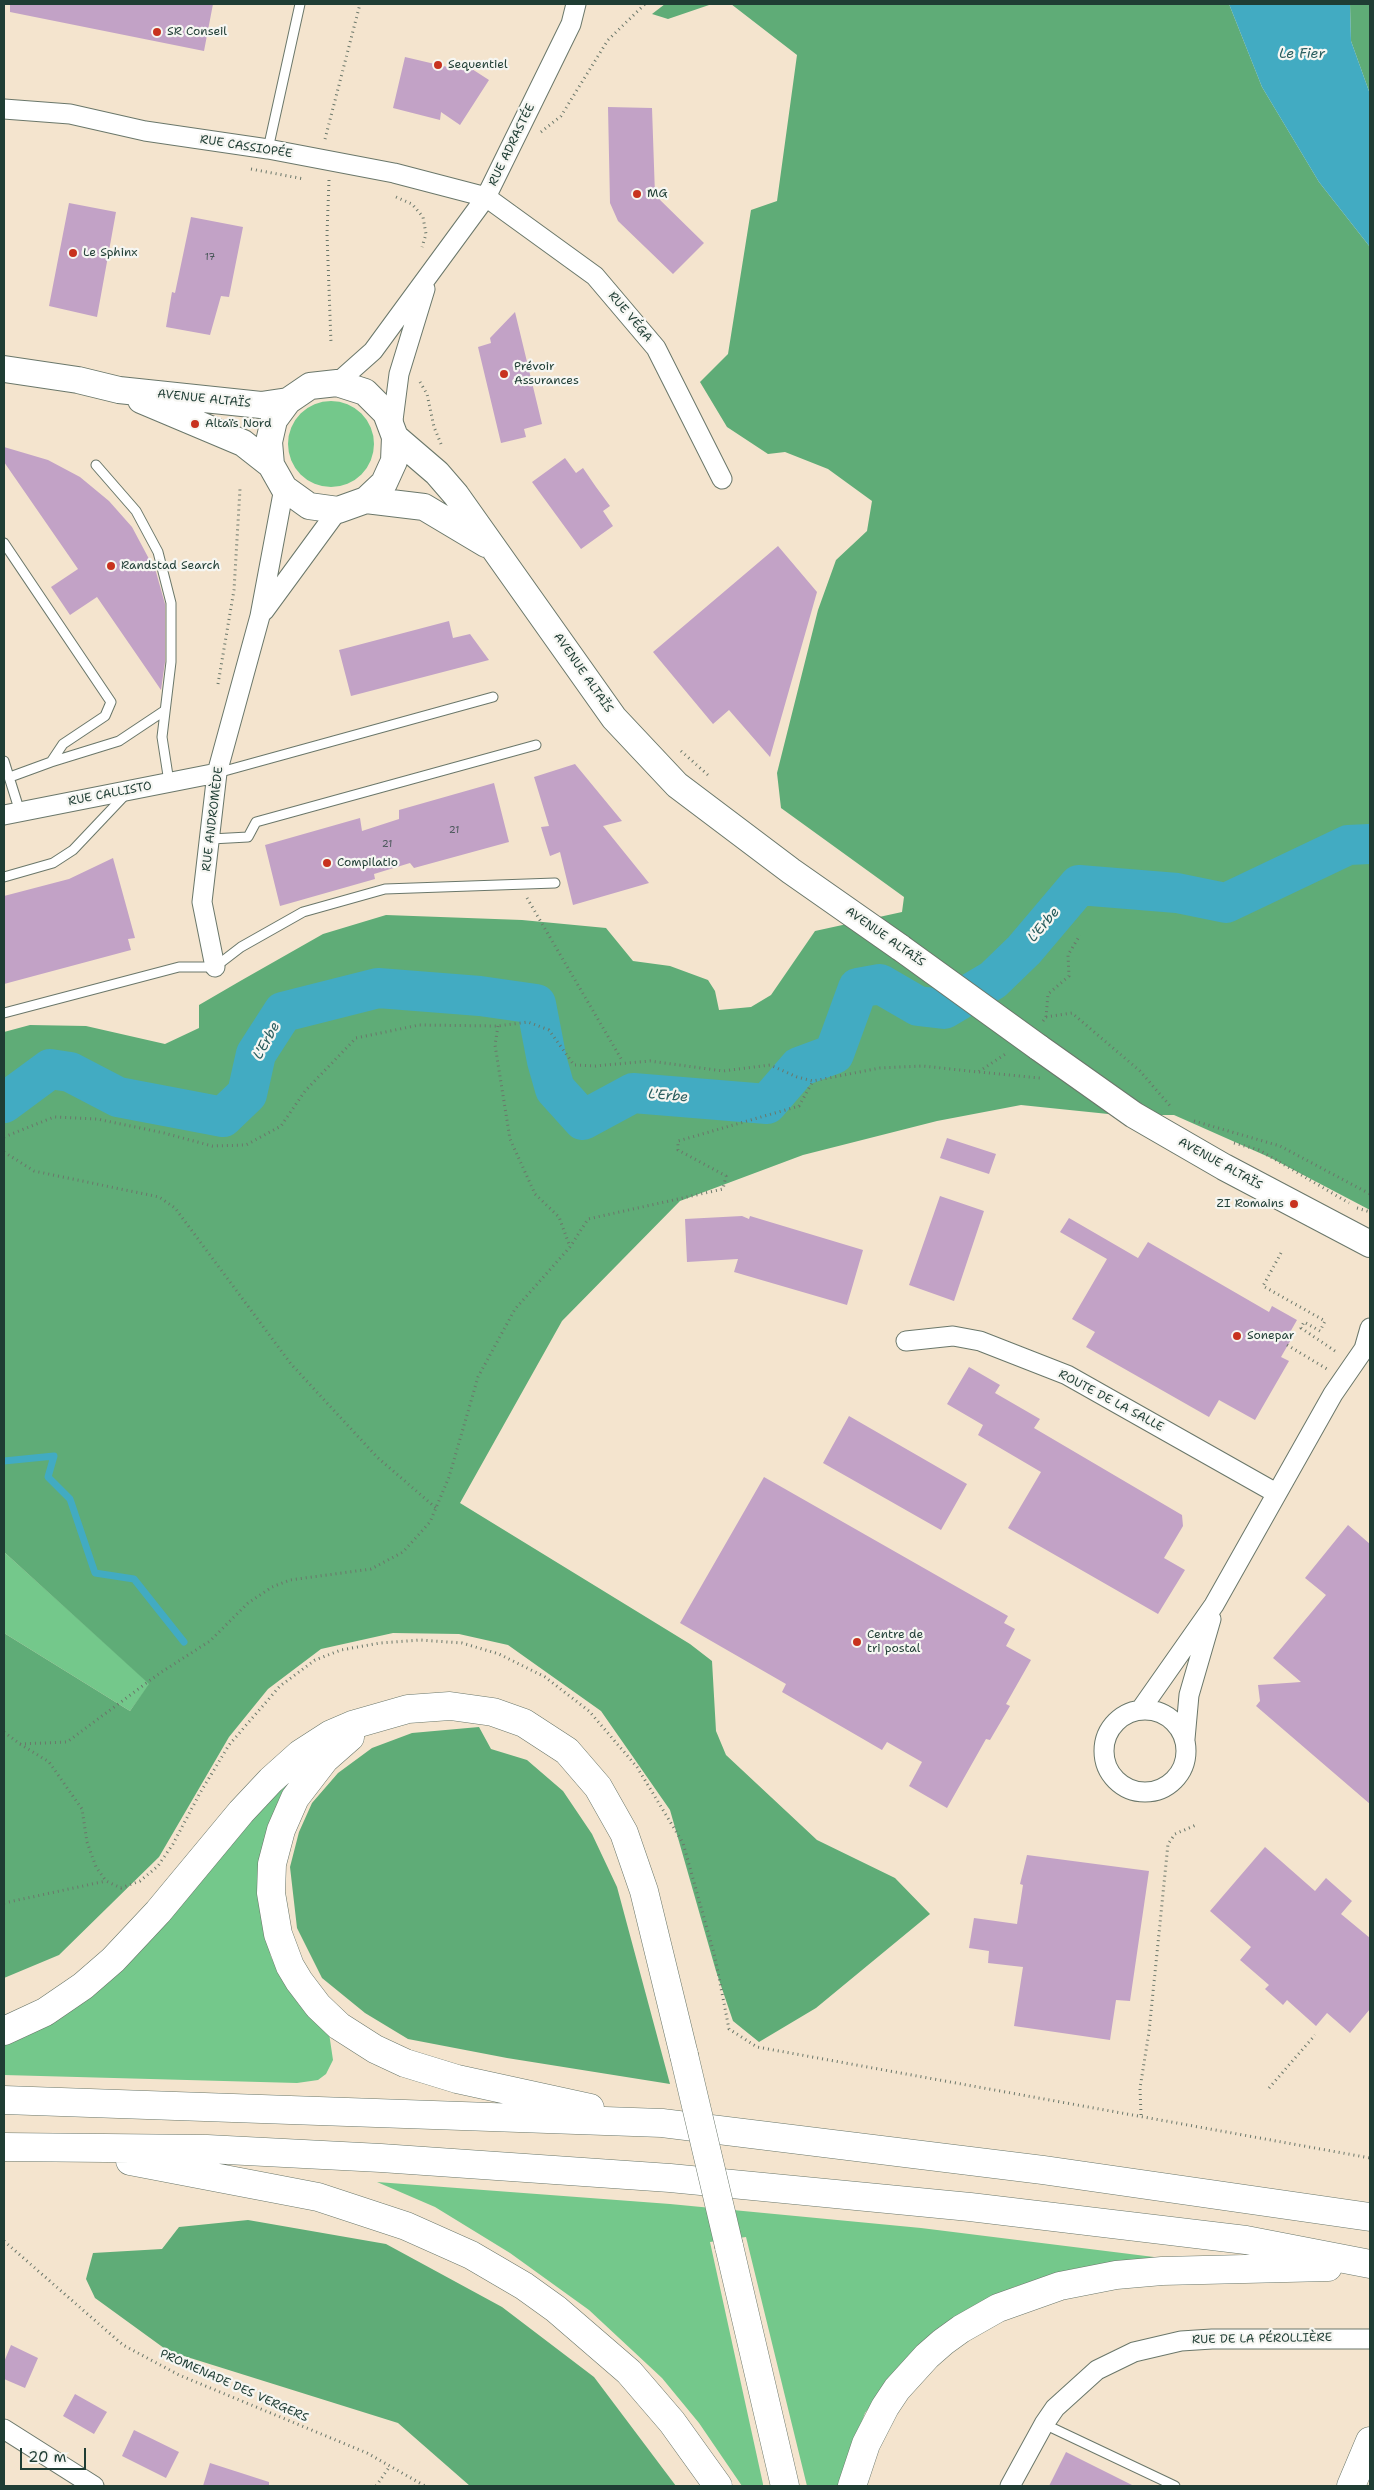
<!DOCTYPE html>
<html>
<head>
<meta charset="utf-8">
<style>
  body { margin:0 }
  #map { position:relative; width:1374px; height:2490px; overflow:hidden; background:#f4e4ce; font-family:"Shantell Sans",sans-serif }
  canvas { display:block }
  .frame { position:absolute; inset:0; border:5px solid #1f3d34; pointer-events:none }
  .scale { position:absolute; left:20px; top:2448px; width:66px; height:22px; box-sizing:border-box; border:2px solid #1f3d34; border-top:0; padding-left:6px; font-size:15px; line-height:18px; white-space:nowrap; color:#1f3d34; -webkit-text-stroke:4px #f6f6f2; paint-order:stroke }
</style>
</head>
<body>
<div id="map">
<canvas width="1374" height="2490"></canvas>
<div class="frame"></div>
<div class="scale">20 m</div>
</div>
<script>
const g = document.querySelector('canvas').getContext('2d');
g.lineJoin = 'round';
function fill(path, color) { g.fillStyle = color; g.fill(path, 'evenodd'); }
const shape = rows => new Path2D(rows.map(r => 'M' + r).join(''));
function strokePath(path, color, width, dash) { g.strokeStyle = color; g.lineWidth = width; g.lineCap = dash ? 'butt' : 'round'; g.setLineDash(dash || []); g.stroke(path); }
function label(font, color, halo, rows, align = 'center') {
  g.font = font + ' "Shantell Sans",sans-serif'; g.lineWidth = 4.5; g.setLineDash([]); g.textBaseline = 'middle'; g.strokeStyle = halo; g.fillStyle = color; for (const [text, x, y, turn = 0] of rows) {
    g.save(); g.translate(x, y); g.rotate((+turn || 0) * Math.PI / 180); g.textAlign = isNaN(turn) ? turn : align; if (halo) g.strokeText(text, 0, 0); g.fillText(text, 0, 0); g.restore();
  }
}
const green = shape([
  '288 444a43 43 0 1 1 86 0a43 43 0 1 1-86 0Z',
  [4,1552,150,1684,130,1711,4,1633],
  [287,1778,291,1783,261,1911,271,1957,289,1989,329,2033,333,2060,326,2074,318,2080,297,2083,4,2075,4,2041,33,2030],
  [377,2182,670,2204,921,2228,1170,2259,1146,2259,1073,2269,1014,2287,954,2320,911,2354,865,2413,839,2486,807,2486,746,2237,710,2242,763,2484,763,2486,742,2486,699,2423,662,2378,589,2310,510,2253,435,2207]
]);
const forest = shape([
  [665,4,712,4,668,19,652,14],
  [731,4,1229,4,1262,87,1319,182,1370,247,1370,1210,1271,1158,1174,1115,1118,1115,1021,1105,937,1121,803,1155,680,1201,562,1321,460,1503,690,1644,712,1661,716,1731,726,1755,817,1840,895,1878,930,1914,816,2008,759,2042,733,2021,716,1971,670,1810,601,1711,508,1645,459,1634,393,1633,321,1649,268,1689,229,1737,159,1857,59,1955,4,1978,4,1633,130,1711,149,1684,4,1552,4,1032,30,1025,86,1026,165,1044,199,1028,199,1005,242,980,323,934,386,915,522,920,606,928,633,961,670,966,708,980,715,991,719,1010,751,1007,771,995,815,931,902,912,904,897,781,808,777,773,818,610,836,560,867,531,872,501,828,469,785,452,768,454,727,427,700,382,728,354,751,210,777,201,797,55],
  [1350,4,1370,4,1370,94,1351,41],
  [479,1727,491,1749,527,1760,563,1791,592,1834,617,1887,670,2084,507,2058,408,2039,365,2013,322,1978,297,1928,290,1867,299,1832,312,1803,338,1773,372,1748,412,1733],
  [248,2220,386,2244,502,2307,594,2377,676,2486,470,2486,398,2423,168,2351,95,2298,86,2279,93,2253,162,2249,179,2227]
]);
const water = shape([
  [1229,4,1350,4,1351,41,1370,94,1370,247,1319,182,1262,87]
]);
const stream = shape([
  [4,1461,54,1456,48,1477,70,1499,95,1573,134,1579,184,1642]
]);
const river = shape([
  [4,1103,50,1069,70,1072,118,1097,223,1117,247,1094,256,1054,283,1012,378,988,480,996,536,1004,547,1061,555,1089,583,1120,633,1093,767,1104,799,1067,834,1054,858,988,880,984,918,1006,944,1009,993,980,1024,950,1079,885,1177,893,1226,903,1348,845,1370,844]
]);
const building = shape([
  [10,4,213,4,204,51,10,12],
  [405,57,456,69,461,62,489,80,460,125,441,112,440,120,393,108],
  [608,107,652,108,655,195,704,243,673,274,618,221,610,203],
  [69,203,116,212,97,317,49,306],
  [191,217,243,227,229,297,221,296,210,335,166,327,172,292,175,293],
  [515,312,542,424,524,429,526,437,501,443,478,347,491,343,490,338],
  [4,447,48,460,80,477,109,501,132,527,156,572,165,604,165,662,161,690,97,597,70,615,51,587,78,569,4,462],
  [565,458,576,473,583,468,596,487,610,506,603,511,613,526,581,549,532,482],
  [778,546,817,592,770,757,729,710,713,724,653,652],
  [449,621,453,638,470,634,489,660,351,696,339,650],
  [575,764,622,821,603,826,649,883,573,905,560,852,550,856,541,827,549,826,534,777],
  [494,783,509,842,414,868,410,863,374,874,375,879,280,906,265,845,360,818,362,831,399,819,399,810],
  [113,858,135,938,128,939,131,950,4,984,4,896,69,879],
  [947,1138,996,1154,989,1174,940,1158],
  [940,1196,984,1211,954,1301,909,1285],
  [742,1216,749,1219,750,1216,863,1250,847,1305,734,1272,738,1259,687,1262,685,1219],
  [1069,1218,1138,1258,1148,1242,1269,1312,1272,1306,1297,1320,1289,1334,1293,1336,1281,1357,1289,1361,1255,1420,1219,1400,1209,1417,1086,1347,1095,1332,1072,1319,1107,1259,1060,1232],
  [969,1367,1000,1385,995,1393,1040,1419,1034,1428,1182,1515,1183,1526,1164,1558,1185,1570,1158,1614,1008,1528,1041,1472,978,1435,983,1425,947,1404],
  [849,1416,967,1484,941,1530,823,1463],
  [764,1477,1008,1616,1004,1623,1015,1629,1006,1646,1031,1660,1006,1704,1010,1706,990,1740,986,1739,947,1808,909,1786,922,1762,887,1742,882,1750,782,1692,786,1684,680,1623],
  [1348,1525,1370,1544,1370,1804,1256,1706,1260,1701,1258,1685,1301,1682,1273,1658,1326,1595,1305,1578],
  [1265,1847,1315,1891,1326,1878,1352,1901,1341,1914,1370,1938,1370,2009,1350,2033,1327,2013,1316,2026,1287,2000,1283,2005,1265,1989,1269,1985,1240,1960,1251,1947,1210,1911],
  [1027,1855,1149,1871,1130,2001,1116,2000,1110,2040,1014,2026,1023,1967,988,1963,989,1951,969,1948,974,1918,1017,1924,1023,1885,1020,1884],
  [11,2345,38,2358,25,2388,4,2379,4,2362],
  [75,2394,107,2412,94,2434,63,2416],
  [134,2430,179,2452,166,2478,122,2456],
  [1066,2452,1134,2486,1049,2486],
  [210,2463,269,2482,269,2486,203,2486]
]);
const path = shape([
  [541,132,561,116,608,40,645,4],
  [325,139,360,4],
  [251,169,304,179],
  [329,180,327,234,331,343],
  [396,197,412,204,423,217,426,234,422,247],
  [420,382,427,394,434,427,441,444],
  [218,684,234,590,240,489],
  [681,751,708,775],
  [527,898,623,1062],
  [1046,1017,1048,994,1069,976,1068,955,1080,935],
  [1043,1021,1046,1017,1072,1013,1140,1071,1171,1107],
  [498,1026,495,1045,510,1139,535,1194,559,1217,570,1247],
  [979,1072,1040,1078],
  [1194,1121,1280,1146,1370,1194],
  [4,1137,54,1117,97,1119,164,1133,212,1146,246,1145,281,1126,305,1091,356,1038,419,1025,498,1026,528,1022,549,1030,574,1065,595,1066,650,1061,723,1071,770,1065,797,1077,813,1081,880,1068,923,1066,978,1072,1007,1053],
  [1234,1143,1259,1150,1349,1203],
  [4,1152,34,1171,159,1197,175,1208,291,1364,377,1457,436,1508],
  [1357,1208,1370,1212],
  [1281,1253,1263,1286,1325,1321,1320,1331,1304,1322,1301,1328,1338,1353],
  [1287,1345,1327,1369],
  [4,1732,20,1744,67,1742,160,1673,210,1641,248,1603,272,1587,290,1580,371,1569,403,1552,430,1522,449,1477,478,1377,515,1309,570,1247,588,1219,723,1189,726,1176,678,1150,678,1141,799,1106,813,1081],
  [20,1744,49,1762,82,1809,87,1842,96,1867,106,1881,121,1888,140,1881,158,1866,173,1844,200,1793,229,1745,280,1686,315,1660,341,1650,380,1643,420,1640,462,1643,499,1654,545,1677,589,1711,637,1767,683,1843,715,1957,729,2029,757,2047,1370,2158],
  [4,1903,106,1881],
  [1269,2088,1315,2035],
  [1141,2115,1140,2088,1149,2032,1168,1844,1175,1834,1196,1825],
  [4,2241,123,2345,179,2375,367,2453,425,2486],
  [376,2486,390,2466]
]);
const lane = shape([
  [268,149,300,4],
  [96,465,136,511,158,552,171,603,171,662,162,737,169,782],
  [4,543,111,702,105,716,63,744,51,762,10,777],
  [4,761,20,812],
  [51,762,119,741,164,711],
  [217,773,493,697],
  [211,839,248,837,256,822,536,745],
  [4,877,53,863,73,850,126,794],
  [4,1013,179,967,215,967,241,947,303,912,385,889,555,883],
  [1044,2424,1175,2486]
]);
const street = shape([
  [4,109,70,114,145,131,268,149,394,173,486,197,595,276,656,348,722,479],
  [337,383,373,351,486,197,571,24,576,4],
  [392,428,399,374,425,289],
  [264,611,338,510],
  [4,815,217,773],
  [215,967,202,902,217,773,260,616,284,488],
  [906,1341,953,1336,980,1341,1067,1375,1276,1493],
  [1141,1709,1214,1605,1333,1394,1364,1349,1370,1328],
  '1104 1751a41 41 0 1 1 82 0a41 41 0 1 1-82 0Z',
  [1185,1739,1189,1695,1211,1619],
  [4,2429,94,2486],
  [1010,2486,1044,2424,1055,2408,1097,2370,1134,2352,1181,2341,1212,2339,1370,2339]
]);
const secondary = shape([
  [4,369,78,380,119,390,261,405,288,401],
  [141,400,243,443,271,465],
  [395,437,394,461,384,483,366,500,338,510,309,506,284,488,271,465,269,442,274,420,288,401,310,386,337,383,365,392,386,413,395,437,437,473,456,495,614,718,677,785,791,871,901,948],
  [366,500,424,507,486,544],
  [1038,1047,1134,1115,1224,1167,1370,1244]
]);
const highway = shape([
  [350,1737,325,1759,295,1798,281,1830,272,1864,271,1893,278,1934,290,1966,299,1981,318,2006,339,2026,375,2049,405,2063,457,2079,590,2108],
  [4,2031,45,2012,83,1986,113,1960,158,1912,241,1812,271,1780,300,1754,331,1734,352,1725,408,1709,450,1706,493,1712,524,1723,567,1751,598,1787,624,1833,644,1891,684,2055],
  [4,2100,662,2123,1043,2170,1370,2217],
  [4,2147,207,2149,381,2158,670,2178,970,2207,1246,2240,1370,2264],
  [130,2161,318,2197,406,2226,471,2255,524,2286,556,2309,629,2372,672,2422,718,2486],
  [729,2246,785,2486],
  [852,2486,866,2444,885,2407,897,2389,927,2356,943,2342,961,2329,998,2308,1060,2286,1116,2275,1162,2271,1328,2267],
  [1351,2486,1370,2441]
]);
const secondaryBridge = shape([
  [901,948,1038,1047]
]);
const highwayBridge = shape([
  [684,2055,729,2246]
]);
const markers = [
  [157,32,5,"#c8321e"],
  [438,65,5,"#c8321e"],
  [637,194,5,"#c8321e"],
  [73,253,5,"#c8321e"],
  [504,374,5,"#c8321e"],
  [195,424,5,"#c8321e"],
  [111,566,5,"#c8321e"],
  [327,863,5,"#c8321e"],
  [1294,1204,5,"#c8321e"],
  [1237,1336,5,"#c8321e"],
  [857,1642,5,"#c8321e"]
];
const numberNames = [
  ["17",210,257],
  ["21",454,830],
  ["21",387,844]
];
const poiNames = [
  ["SR Conseil",167,32],
  ["Sequentiel",448,65],
  ["MG",647,194],
  ["Le Sphinx",83,253],
  ["Prévoir",514,367],
  ["Assurances",514,381],
  ["Altaïs Nord",205,424],
  ["Randstad Search",121,566],
  ["Compilatio",337,863],
  ["ZI Romains",1284,1204,"right"],
  ["Sonepar",1247,1336],
  ["Centre de",867,1635],
  ["tri postal",867,1649]
];
const streetNames = [
  ["RUE ADRASTÉE",512,145,-64],
  ["RUE CASSIOPÉE",246,147,9],
  ["RUE VÉGA",630,317,50],
  ["AVENUE ALTAÏS",204,399,6],
  ["AVENUE ALTAÏS",583,673,55],
  ["RUE CALLISTO",110,794,-11],
  ["RUE ANDROMÈDE",213,819,-83],
  ["AVENUE ALTAÏS",885,937,35],
  ["AVENUE ALTAÏS",1220,1164,29],
  ["ROUTE DE LA SALLE",1111,1401,28],
  ["RUE DE LA PÉROLLIÈRE",1262,2339,-1],
  ["PROMENADE DES VERGERS",234,2386,24]
];
const waterNames = [
  ["Le Fier",1302,54],
  ["L'Erbe",1044,925,-50],
  ["L'Erbe",267,1041,-61],
  ["L'Erbe",668,1096,5]
];
fill(green, '#74c88b');
fill(forest, '#5fac77');
fill(water, '#42abc2');
strokePath(stream, '#42abc2', 7);
strokePath(river, '#42abc2', 40);
fill(building, '#c2a2c6');
strokePath(lane, '#6a776a', 11);
strokePath(street, '#6a776a', 21);
strokePath(secondary, '#6a776a', 28);
strokePath(highway, '#6a776a', 29);
strokePath(path, '#6a776a', 3, [1, 4]);
strokePath(lane, '#fff', 9);
strokePath(street, '#fff', 19);
strokePath(secondary, '#fff', 26);
strokePath(highway, '#fff', 28);
strokePath(secondaryBridge, '#6a776a', 28, []);
strokePath(highwayBridge, '#6a776a', 29, []);
strokePath(secondaryBridge, '#fff', 26);
strokePath(highwayBridge, '#fff', 28);
for (const [x, y, r, color] of markers) { const dot = new Path2D(); dot.arc(x, y, r, 0, 2 * Math.PI); g.fillStyle = color; g.fill(dot); strokePath(dot, '#f6f6f2', 2); }
label('10px', '#485658', null, numberNames);
label('12px', '#1f3d34', '#f6f6f2', poiNames, 'left');
label('12px', '#1f3d34', '#f6f6f2', streetNames);
label('italic 14px', '#2a5e5f', '#f6f6f2', waterNames);
</script>
</body>
</html>
